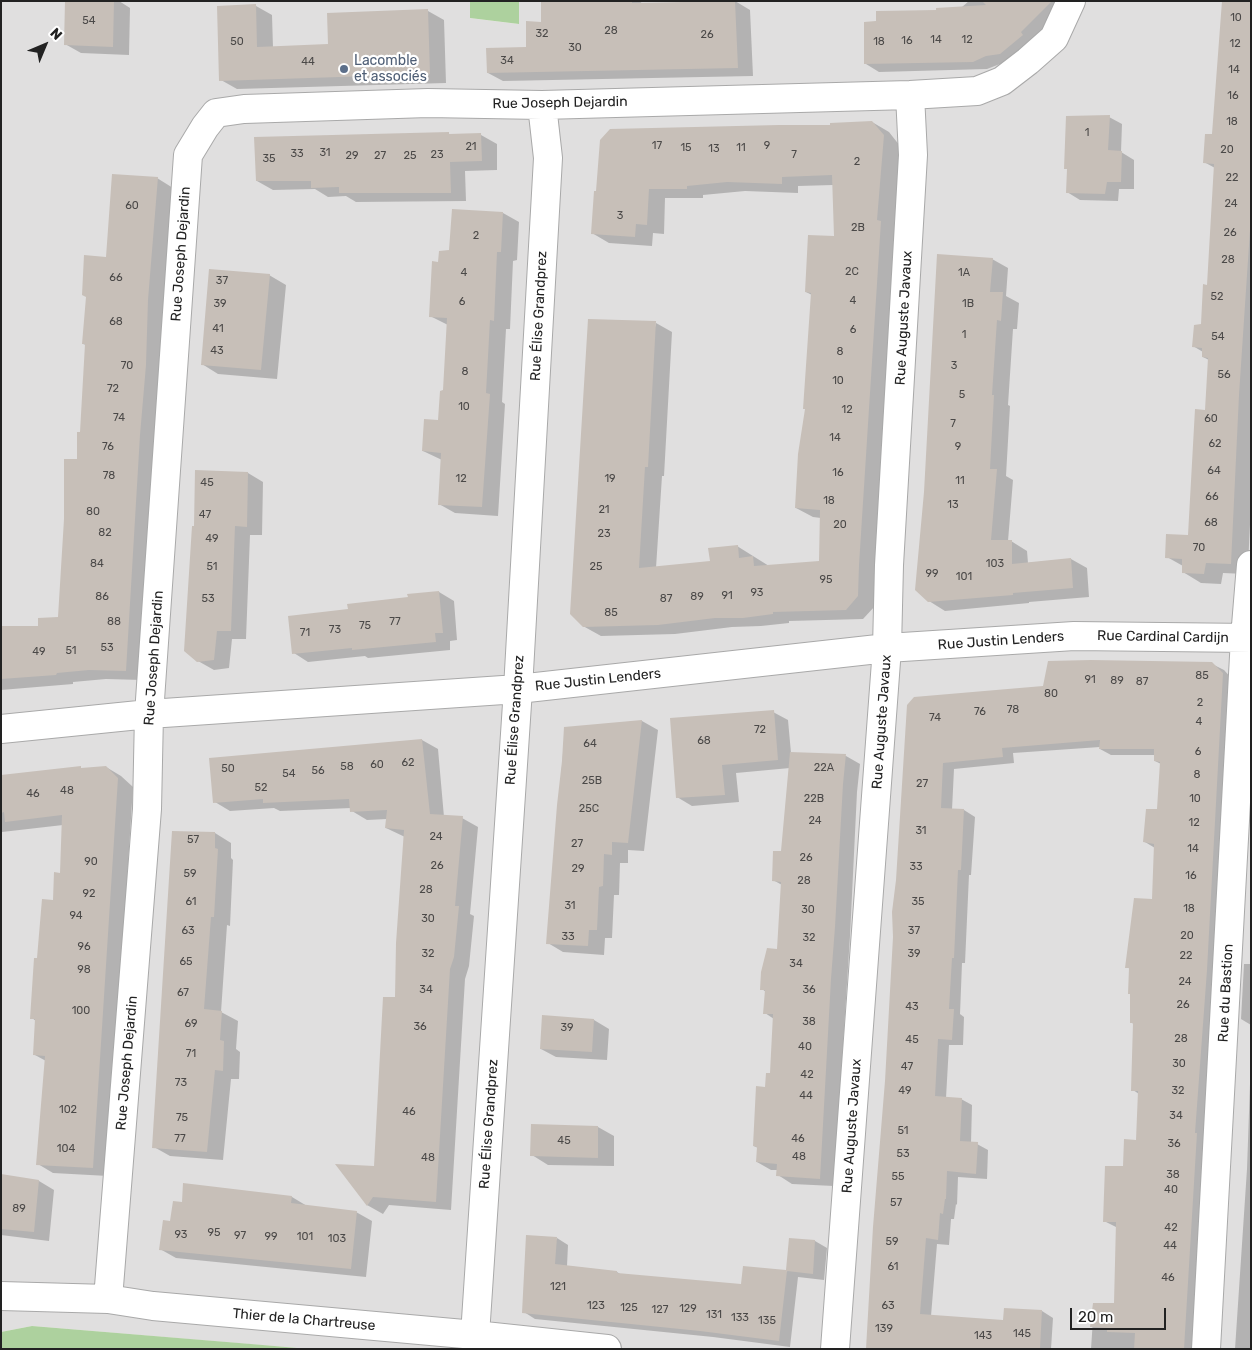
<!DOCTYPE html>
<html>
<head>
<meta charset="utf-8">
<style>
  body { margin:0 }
  #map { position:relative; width:1252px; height:1350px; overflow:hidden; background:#f2efe9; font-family:Rubik,sans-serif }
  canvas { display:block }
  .frame { position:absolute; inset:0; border:2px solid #222; pointer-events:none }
  .north { position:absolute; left:20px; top:20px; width:50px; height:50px; -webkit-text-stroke:4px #fff; paint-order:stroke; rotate:45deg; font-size:14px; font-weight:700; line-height:20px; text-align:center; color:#222 }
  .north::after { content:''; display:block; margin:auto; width:18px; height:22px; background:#222; clip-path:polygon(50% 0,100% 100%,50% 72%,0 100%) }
  .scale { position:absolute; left:1070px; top:1308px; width:96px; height:22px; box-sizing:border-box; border:2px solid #222; border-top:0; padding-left:6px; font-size:15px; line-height:18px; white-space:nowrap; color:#222; -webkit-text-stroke:4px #fff; paint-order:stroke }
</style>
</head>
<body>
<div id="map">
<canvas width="1252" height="1350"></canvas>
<div class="frame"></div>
<div class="north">N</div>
<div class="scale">20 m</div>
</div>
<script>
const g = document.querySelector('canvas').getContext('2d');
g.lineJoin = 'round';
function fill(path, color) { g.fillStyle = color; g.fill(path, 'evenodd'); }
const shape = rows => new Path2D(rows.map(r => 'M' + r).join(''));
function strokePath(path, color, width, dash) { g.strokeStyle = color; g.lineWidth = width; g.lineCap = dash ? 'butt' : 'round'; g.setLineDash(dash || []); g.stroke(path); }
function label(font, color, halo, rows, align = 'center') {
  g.font = font + ' Rubik,sans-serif'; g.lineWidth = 4.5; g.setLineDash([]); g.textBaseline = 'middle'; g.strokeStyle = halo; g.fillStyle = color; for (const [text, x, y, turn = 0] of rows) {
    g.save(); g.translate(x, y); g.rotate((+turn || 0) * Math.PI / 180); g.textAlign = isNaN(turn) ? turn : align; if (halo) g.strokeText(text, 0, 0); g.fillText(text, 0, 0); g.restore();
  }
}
const residential = shape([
  [1,1,470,1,470,18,518,24,519,1,1251,1,1251,1349,309,1349,32,1326,1,1332]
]);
const forest = shape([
  [470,1,519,1,519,24,470,18],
  [32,1326,251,1344,309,1349,1,1349,1,1332]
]);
const shadow = shape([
  [66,1,119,1,130,8,129,55,81,53,65,44],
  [593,1,639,1,643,4,735,1,750,10,753,76,503,81,488,73,528,49,543,23],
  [969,1,1060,1,1048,27,1014,61,1000,64,987,69,879,72,866,64,878,22,962,7],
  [1251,1,1251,504,1248,566,1245,574,1223,573,1221,584,1201,583,1183,572,1183,566,1167,557,1190,536,1206,411,1209,360,1203,357,1203,352,1193,346,1202,325,1208,286,1215,168,1204,162],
  [256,6,272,15,273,48,329,45,428,11,444,20,446,83,237,89,221,80],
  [1109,117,1122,124,1121,152,1134,160,1134,189,1119,189,1118,201,1080,200,1067,192,1069,170,1065,168],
  [872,122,889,132,900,146,894,230,897,232,875,606,863,619,789,621,789,623,761,626,732,627,675,634,601,636,583,626,656,323,672,332,664,476,662,476,656,568,711,563,737,546,769,566,820,562,821,518,813,517,796,508,806,409,812,295,806,292,835,238,833,185,798,186,798,193,745,191,703,195,703,198,665,198,664,234,653,233,652,246,609,243,592,233,595,192,831,126],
  [481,135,497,144,497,170,465,171,466,201,356,202,346,196,328,197,315,189,273,190,257,181],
  [157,178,173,188,142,680,106,679,73,682,73,684,1,690,1,628,39,627,60,618,82,433,86,345,83,344,107,258],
  [503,213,519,222,517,260,513,261,510,329,506,329,502,402,505,404,498,516,455,513,439,504,442,460,423,451,440,421,444,392,448,325,430,316,439,263,451,252],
  [992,259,1008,268,1006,296,1019,303,1017,329,1013,329,1008,405,1010,406,1006,476,1013,480,1008,541,1011,541,1027,551,1028,563,1071,559,1087,568,1089,597,1029,602,1029,603,945,611,929,601],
  [269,275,286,285,277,379,218,374,202,364],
  [196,472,248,473,263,482,262,535,250,535,246,639,232,639,229,668,214,670,198,661],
  [439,592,454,601,457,640,450,641,450,650,368,658,365,656,308,662,294,653,349,610],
  [1212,664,1224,670,1233,680,1196,1349,1091,1349,1094,1304,1115,1304,1118,1228,1104,1221,1124,1167,1137,1141,1139,1094,1133,1090,1134,1024,1132,1023,1130,969,1127,967,1153,900,1155,848,1145,842,1159,811,1161,764,1155,761,1155,755,1111,755,1100,749,1100,747,1013,753,1014,763,954,769,952,810,964,810,975,817,971,875,969,875,965,963,962,963,960,1014,964,1017,963,1045,949,1045,946,1098,961,1099,972,1105,971,1143,977,1144,988,1150,987,1179,958,1177,957,1205,956,1204,954,1219,951,1219,949,1245,937,1244,931,1316,1004,1321,1042,1311,1053,1318,1051,1349,875,1349,897,881,908,705],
  [773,712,788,720,791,753,846,756,860,764,857,792,850,936,834,1186,792,1184,778,1175,778,1170,771,1170,757,1162,758,1148,754,1146,766,1088,771,1075,774,1019,765,1013,766,992,762,989,778,950,782,885,773,880,782,853,790,768,736,773,739,802,692,806,677,797],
  [642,721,658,730,644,851,628,850,628,863,620,863,619,895,614,895,612,938,605,938,604,955,563,952,548,943,565,728],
  [422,740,438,749,444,817,462,818,478,827,470,914,474,916,469,966,465,979,451,1210,389,1205,383,1214,367,1205,375,1167,397,998,405,837,386,828,387,819,367,820,352,811,351,808,280,811,274,808,230,811,215,802,211,759],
  [106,767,121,776,133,787,108,1176,53,1173,38,1164,46,1061,35,1055,36,1021,32,1018,38,959,62,874,63,825,2,832,1,837,1,776],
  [174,832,215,833,231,843,231,858,233,860,230,926,227,925,221,1012,238,1021,236,1049,240,1052,239,1079,231,1079,223,1160,170,1156,154,1147],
  [1244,964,1251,964,1251,1025,1241,1019],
  [594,1020,609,1029,607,1060,556,1057,541,1049],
  [1251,1055,1251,1349,1235,1349,1247,1169],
  [532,1125,598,1127,614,1136,614,1166,548,1165,532,1155],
  [3,1176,39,1181,54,1190,49,1241,1,1235,1,1181],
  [292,1197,307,1206,356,1212,372,1221,366,1277,176,1258,160,1249,171,1222,183,1203],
  [557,1238,568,1245,567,1266,617,1272,620,1274,742,1286,744,1268,787,1272,791,1240,815,1241,827,1248,824,1280,798,1277,790,1347,713,1337,535,1319,524,1312]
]);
const building = shape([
  [65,1,114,1,113,47,64,45],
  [632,1,632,3,735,1,738,68,487,73,486,48,526,47,526,21,541,22,541,2],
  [982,1,1052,1,1021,32,1023,35,1000,54,986,56,973,62,864,64,864,22,876,21,876,11,936,10,936,8,986,5],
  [1222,1,1251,1,1251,215,1239,395,1231,564,1206,563,1204,574,1182,573,1182,559,1165,558,1166,534,1188,535,1195,409,1205,410,1208,358,1202,357,1202,348,1192,347,1194,325,1201,324,1203,284,1207,285,1214,164,1203,163,1205,134,1212,134],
  [256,4,257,47,328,44,327,13,428,9,430,74,219,81,217,6],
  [1110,115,1108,150,1122,151,1121,182,1107,182,1105,194,1066,193,1067,169,1064,169,1066,116],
  [872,121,884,135,877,220,881,221,859,565,858,596,846,610,773,612,773,614,743,618,715,618,658,625,583,627,570,614,588,319,656,321,648,467,645,467,639,568,710,561,708,548,738,545,739,558,753,556,754,566,819,561,820,510,795,508,798,454,805,409,803,409,811,293,805,292,808,235,834,236,832,175,782,177,782,184,727,182,687,186,687,189,649,189,647,225,636,224,635,237,591,234,594,191,596,191,600,140,610,129,779,125,830,125,830,123],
  [449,132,449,134,481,133,482,161,450,162,451,193,339,193,339,187,311,188,311,181,256,181,254,137],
  [112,174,158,177,148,300,146,365,140,435,126,671,89,670,57,673,56,675,1,679,1,626,38,626,38,618,58,617,64,519,64,459,77,459,77,432,80,432,85,344,82,344,86,297,82,295,84,255,106,257],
  [452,209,503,212,501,252,497,252,494,321,490,320,486,393,490,394,482,507,438,505,441,453,422,451,424,419,438,420,440,391,443,390,447,318,429,317,432,261,438,262,439,251,449,250],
  [937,254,993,258,990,292,1003,292,1001,321,997,320,992,395,994,395,990,469,997,469,991,540,1012,540,1012,564,1071,558,1073,588,1013,593,1013,595,928,602,915,590,924,492],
  [209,269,270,274,261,370,201,365],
  [195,470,248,472,247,527,235,526,231,631,217,631,214,660,197,662,184,651,192,526,194,526],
  [439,591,443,633,435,633,436,642,352,650,352,648,292,654,288,616,348,609,347,604,408,597,407,594],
  [1091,660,1212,662,1223,673,1207,970,1195,1133,1197,1133,1184,1349,1134,1349,1135,1333,1107,1332,1107,1328,1090,1327,1093,1303,1114,1303,1116,1222,1103,1222,1105,1166,1123,1166,1124,1139,1136,1140,1138,1091,1131,1091,1133,1023,1130,1023,1130,994,1128,994,1129,968,1125,968,1134,898,1152,899,1154,844,1143,842,1146,809,1157,809,1160,762,1154,761,1154,749,1099,749,1100,740,1002,748,1003,757,943,763,941,808,964,809,961,870,958,870,954,958,952,958,949,1009,954,1009,952,1040,938,1039,935,1096,962,1098,960,1141,978,1142,976,1174,947,1171,946,1199,945,1199,943,1214,940,1213,938,1240,926,1238,920,1314,1003,1320,1004,1308,1042,1310,1040,1349,866,1349,873,1227,885,1081,893,937,892,912,896,880,907,705,914,697,1043,686,1048,661],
  [774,710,778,760,722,765,725,795,676,798,670,718],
  [642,720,628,843,612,842,612,855,604,854,603,886,599,887,597,930,589,930,588,946,546,944,557,805,562,761,564,727],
  [422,739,430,814,463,816,455,906,459,906,454,957,450,969,436,1202,373,1197,367,1206,335,1164,374,1166,383,997,395,997,396,943,404,830,385,828,387,810,350,812,349,799,263,803,263,799,213,803,209,758],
  [790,752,846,754,843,784,835,927,831,979,820,1179,776,1176,777,1164,756,1162,757,1147,753,1146,756,1086,765,1087,766,1073,770,1073,773,1014,763,1014,765,990,760,990,761,972,767,948,777,949,781,882,772,881,773,851,781,851],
  [81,766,81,768,106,766,118,778,93,1168,36,1165,45,1056,33,1055,35,1019,30,1019,34,958,37,958,42,899,53,900,54,872,60,873,62,815,5,822,4,812,1,813,1,775],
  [172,831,215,832,215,848,218,849,214,917,211,917,204,1009,222,1011,220,1040,224,1041,223,1071,215,1070,207,1152,152,1148],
  [542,1015,594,1019,592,1052,540,1049],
  [531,1124,598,1126,598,1158,530,1156],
  [1,1174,39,1180,34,1232,1,1229],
  [183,1183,292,1196,291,1203,357,1211,351,1269,159,1250,163,1220,170,1221,173,1201,182,1202],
  [526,1235,557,1237,555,1264,617,1271,617,1273,741,1284,743,1266,786,1270,789,1238,815,1240,813,1274,787,1271,779,1341,700,1331,522,1313]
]);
const minor = shape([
  [1,729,149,714,518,689,887,648,1074,636,1251,638],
  [1,1296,108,1299,153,1306,475,1335,607,1349],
  [108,1299,147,809,149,714,188,155,205,127,216,113,244,109,428,103,542,105,910,95,977,91,1002,81,1028,61,1054,38,1071,1],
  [475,1335,518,689,548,158,542,105],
  [835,1349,887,648,889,565,913,155,910,95],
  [1206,1349,1245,638,1251,565]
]);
const markers = [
  [344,69,5,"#5c6f8a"]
];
const numberNames = [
  ["10",1236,18],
  ["54",89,21],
  ["28",611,31],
  ["32",542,34],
  ["26",707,35],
  ["14",936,40],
  ["12",967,40],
  ["16",907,41],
  ["50",237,42],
  ["18",879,42],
  ["12",1235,44],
  ["30",575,48],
  ["34",507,61],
  ["44",308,62],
  ["14",1234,70],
  ["16",1233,96],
  ["18",1232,122],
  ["1",1087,133],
  ["17",657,146],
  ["9",767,146],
  ["21",471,147],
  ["15",686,148],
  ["11",741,148],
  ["13",714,149],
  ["20",1227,150],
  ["31",325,153],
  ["33",297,154],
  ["23",437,155],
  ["7",794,155],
  ["29",352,156],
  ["27",380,156],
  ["25",410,156],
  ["35",269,159],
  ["2",857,162],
  ["22",1232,178],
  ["24",1231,204],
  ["60",132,206],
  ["3",620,216],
  ["2B",858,228],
  ["26",1230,233],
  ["2",476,236],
  ["28",1228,260],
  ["2C",852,272],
  ["4",464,273],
  ["1A",964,273],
  ["66",116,278],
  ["37",222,281],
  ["52",1217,297],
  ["4",853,301],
  ["6",462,302],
  ["39",220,304],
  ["1B",968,304],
  ["68",116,322],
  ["41",218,329],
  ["6",853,330],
  ["1",964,335],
  ["54",1218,337],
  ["43",217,351],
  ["8",840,352],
  ["70",127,366],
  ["3",954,366],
  ["8",465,372],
  ["56",1224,375],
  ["10",838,381],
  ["72",113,389],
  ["5",962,395],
  ["10",464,407],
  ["12",847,410],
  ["74",119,418],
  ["60",1211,419],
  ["7",953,424],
  ["14",835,438],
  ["62",1215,444],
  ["76",108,447],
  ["9",958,447],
  ["64",1214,471],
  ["16",838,473],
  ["78",109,476],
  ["12",461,479],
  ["19",610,479],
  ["11",960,481],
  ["45",207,483],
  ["66",1212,497],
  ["18",829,501],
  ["13",953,505],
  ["21",604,510],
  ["80",93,512],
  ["47",205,515],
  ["68",1211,523],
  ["20",840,525],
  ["82",105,533],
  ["23",604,534],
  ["49",212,539],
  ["70",1199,548],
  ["84",97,564],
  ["103",995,564],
  ["51",212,567],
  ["25",596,567],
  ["99",932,574],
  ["101",964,577],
  ["95",826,580],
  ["93",757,593],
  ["91",727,596],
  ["86",102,597],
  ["89",697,597],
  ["53",208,599],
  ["87",666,599],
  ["85",611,613],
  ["88",114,622],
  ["77",395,622],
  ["75",365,626],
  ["73",335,630],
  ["71",305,633],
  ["53",107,648],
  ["51",71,651],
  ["49",39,652],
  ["85",1202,676],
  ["91",1090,680],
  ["89",1117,681],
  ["87",1142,682],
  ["80",1051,694],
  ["2",1200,703],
  ["78",1013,710],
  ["76",980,712],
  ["74",935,718],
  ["4",1199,722],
  ["72",760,730],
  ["68",704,741],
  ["64",590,744],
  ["6",1198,752],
  ["62",408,763],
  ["60",377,765],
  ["58",347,767],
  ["22A",824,768],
  ["50",228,769],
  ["56",318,771],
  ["54",289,774],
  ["8",1197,775],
  ["25B",592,781],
  ["27",922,784],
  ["52",261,788],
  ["48",67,791],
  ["46",33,794],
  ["22B",814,799],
  ["10",1195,799],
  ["25C",589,809],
  ["24",815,821],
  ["12",1194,823],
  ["31",921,831],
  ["24",436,837],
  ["57",193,840],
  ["27",577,844],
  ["14",1193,849],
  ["26",806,858],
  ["90",91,862],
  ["26",437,866],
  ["33",916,867],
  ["29",578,869],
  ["59",190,874],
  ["16",1191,876],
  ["28",804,881],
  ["28",426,890],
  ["92",89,894],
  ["61",191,902],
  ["35",918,902],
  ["31",570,906],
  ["18",1189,909],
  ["30",808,910],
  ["94",76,916],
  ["30",428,919],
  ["63",188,931],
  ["37",914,931],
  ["20",1187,936],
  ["33",568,937],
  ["32",809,938],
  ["96",84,947],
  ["32",428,954],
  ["39",914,954],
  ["22",1186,956],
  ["65",186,962],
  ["34",796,964],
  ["98",84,970],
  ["24",1185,982],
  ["34",426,990],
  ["36",809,990],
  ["67",183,993],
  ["26",1183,1005],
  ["43",912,1007],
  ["100",81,1011],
  ["38",809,1022],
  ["69",191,1024],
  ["36",420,1027],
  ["39",567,1028],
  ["28",1181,1039],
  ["45",912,1040],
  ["40",805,1047],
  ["71",191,1054],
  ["30",1179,1064],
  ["47",907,1067],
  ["42",807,1075],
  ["73",181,1083],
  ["49",905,1091],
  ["32",1178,1091],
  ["44",806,1096],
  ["102",68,1110],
  ["46",409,1112],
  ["34",1176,1116],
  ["75",182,1118],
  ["51",903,1131],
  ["77",180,1139],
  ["46",798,1139],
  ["45",564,1141],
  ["36",1174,1144],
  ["104",66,1149],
  ["53",903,1154],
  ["48",799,1157],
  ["48",428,1158],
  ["38",1173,1175],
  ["55",898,1177],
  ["40",1171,1190],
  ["57",896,1203],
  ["89",19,1209],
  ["42",1171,1228],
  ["95",214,1233],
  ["93",181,1235],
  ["97",240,1236],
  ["99",271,1237],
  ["101",305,1237],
  ["103",337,1239],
  ["59",892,1242],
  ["44",1170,1246],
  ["61",893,1267],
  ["46",1168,1278],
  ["121",558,1287],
  ["123",596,1306],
  ["63",888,1306],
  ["125",629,1308],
  ["129",688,1309],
  ["127",660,1310],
  ["131",714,1315],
  ["133",740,1318],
  ["135",767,1321],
  ["139",884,1329],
  ["145",1022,1334],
  ["143",983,1336]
];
const serviceNames = [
  ["Lacomble",354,61],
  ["et associés",354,77]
];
const streetNames = [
  ["Rue Joseph Dejardin",560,103,-1],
  ["Rue Joseph Dejardin",181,254,-86],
  ["Rue Élise Grandprez",539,316,-87],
  ["Rue Auguste Javaux",904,318,-87],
  ["Rue Cardinal Cardijn",1163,637,1],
  ["Rue Justin Lenders",1001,641,-4],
  ["Rue Joseph Dejardin",154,658,-86],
  ["Rue Justin Lenders",598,680,-6],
  ["Rue Élise Grandprez",515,720,-86],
  ["Rue Auguste Javaux",882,722,-86],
  ["Rue du Bastion",1226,993,-87],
  ["Rue Joseph Dejardin",127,1063,-85],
  ["Rue Élise Grandprez",489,1124,-86],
  ["Rue Auguste Javaux",852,1126,-86],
  ["Thier de la Chartreuse",304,1320,5]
];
fill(residential, '#e0dfdf');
fill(forest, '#add19e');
fill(shadow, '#0003');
fill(building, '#c7bfb8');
strokePath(minor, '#a9a9a9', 30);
strokePath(minor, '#fff', 28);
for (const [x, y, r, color] of markers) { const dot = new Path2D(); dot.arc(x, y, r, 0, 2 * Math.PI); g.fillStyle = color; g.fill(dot); strokePath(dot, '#fff', 2); }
label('11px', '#4b4948', null, numberNames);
label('14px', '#4e5e75', '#fff', serviceNames, 'left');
label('14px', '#222', '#fff', streetNames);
</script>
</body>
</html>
